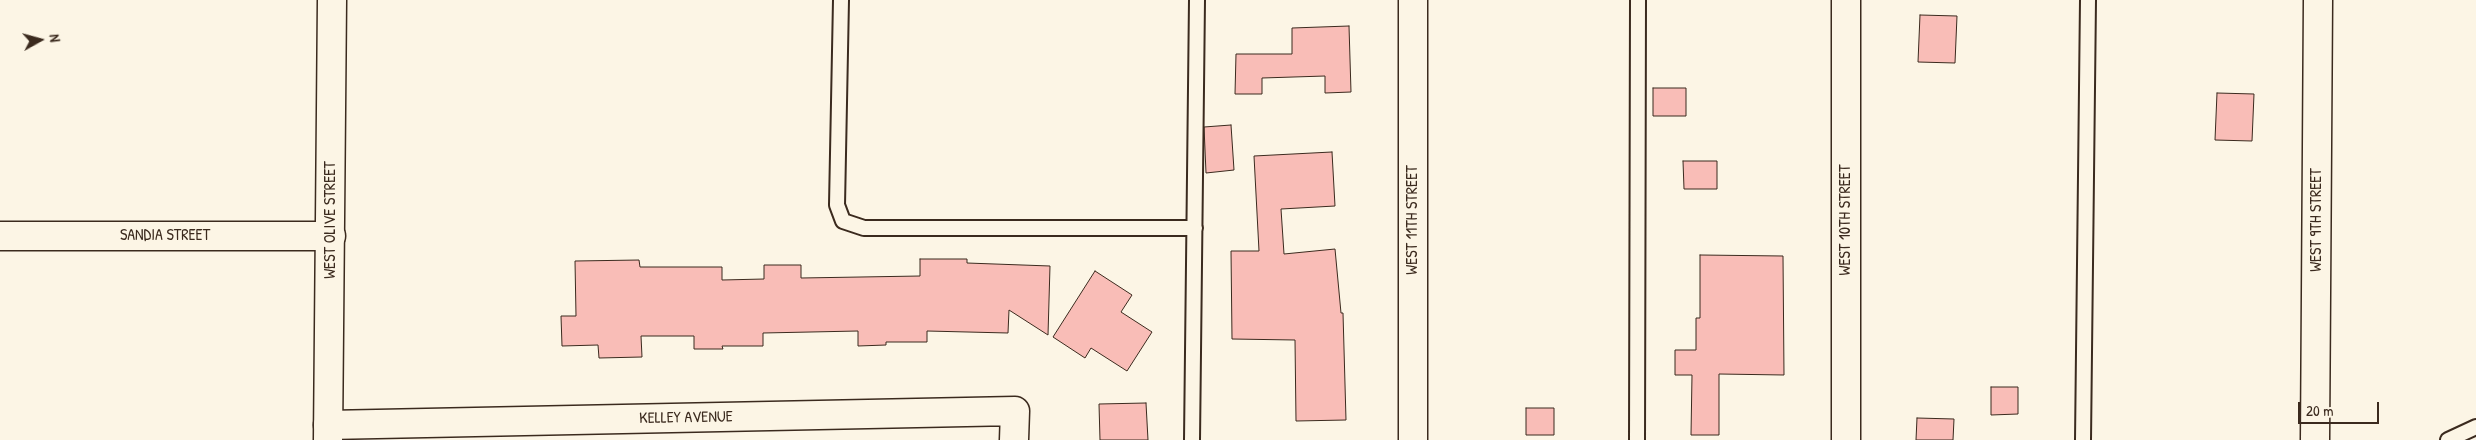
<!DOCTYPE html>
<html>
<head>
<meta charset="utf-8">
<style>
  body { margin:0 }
  #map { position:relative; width:2476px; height:440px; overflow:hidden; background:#fcf5e5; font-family:"Patrick Hand",sans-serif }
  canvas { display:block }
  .north { position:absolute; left:15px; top:15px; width:50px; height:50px; -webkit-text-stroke:4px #fcf5e5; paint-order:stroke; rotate:83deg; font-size:14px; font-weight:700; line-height:20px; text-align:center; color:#3b2a1e }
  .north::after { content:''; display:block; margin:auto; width:18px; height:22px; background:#3b2a1e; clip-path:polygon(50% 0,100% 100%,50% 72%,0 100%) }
  .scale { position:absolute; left:2298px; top:402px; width:81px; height:22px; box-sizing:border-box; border:2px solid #3b2a1e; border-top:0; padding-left:6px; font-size:15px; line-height:18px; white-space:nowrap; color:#3b2a1e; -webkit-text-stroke:4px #fcf5e5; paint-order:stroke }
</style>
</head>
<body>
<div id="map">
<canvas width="2476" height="440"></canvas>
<div class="north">N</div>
<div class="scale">20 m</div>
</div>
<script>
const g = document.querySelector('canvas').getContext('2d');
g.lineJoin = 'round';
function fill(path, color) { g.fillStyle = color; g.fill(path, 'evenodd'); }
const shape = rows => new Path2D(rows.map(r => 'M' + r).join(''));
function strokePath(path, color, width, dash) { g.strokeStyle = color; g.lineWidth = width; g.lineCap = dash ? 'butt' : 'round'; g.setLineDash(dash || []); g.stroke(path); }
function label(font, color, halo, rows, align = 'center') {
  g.font = font + ' "Patrick Hand",sans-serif'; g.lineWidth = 4.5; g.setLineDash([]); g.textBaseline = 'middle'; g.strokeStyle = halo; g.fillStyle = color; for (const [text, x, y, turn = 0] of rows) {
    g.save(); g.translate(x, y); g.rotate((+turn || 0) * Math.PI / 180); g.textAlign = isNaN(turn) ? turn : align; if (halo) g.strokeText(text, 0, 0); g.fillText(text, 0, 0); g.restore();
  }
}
const building = shape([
  [1920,15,1957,16,1955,63,1918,62,1920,15],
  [1349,26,1351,92,1325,93,1325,76,1262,78,1262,94,1235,94,1236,54,1292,54,1292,28,1349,26],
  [1653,88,1686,88,1686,116,1653,116,1653,88],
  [2217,93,2254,94,2252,141,2215,140,2217,93],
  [1231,125,1234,170,1206,173,1204,127,1231,125],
  [1332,152,1335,206,1281,209,1284,254,1335,249,1341,313,1343,313,1346,420,1296,421,1295,340,1232,339,1231,251,1259,251,1254,156,1332,152],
  [1683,161,1717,161,1717,189,1684,189,1683,161],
  [1700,255,1783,256,1784,375,1719,374,1719,435,1691,435,1692,375,1675,375,1675,350,1696,350,1696,318,1700,318,1700,255],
  [920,259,967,259,967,263,1050,266,1048,335,1009,310,1008,333,927,331,927,342,886,342,886,345,858,346,858,331,763,333,763,346,722,346,723,349,694,349,694,336,641,336,642,357,599,358,598,345,562,346,561,316,576,316,575,261,639,260,640,267,722,267,722,280,764,279,764,265,801,265,801,278,920,276,920,259],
  [1095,271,1132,295,1121,312,1152,332,1127,371,1091,348,1085,358,1053,337,1095,271],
  [1991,387,2018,387,2018,414,1991,415,1991,387],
  [1146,403,1148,440,1100,440,1099,404,1146,403],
  [1526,408,1554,408,1554,435,1526,435,1526,408],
  [1917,418,1954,419,1953,440,1916,440,1917,418]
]);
const service = shape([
  [841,0,837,205,843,221,864,228,1195,228],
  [1192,440,1197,0],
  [1637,440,1638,0],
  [2083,440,2088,0],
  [2448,440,2476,427]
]);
const minor = shape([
  [0,236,331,236],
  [328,425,1015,411,1014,440],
  [1413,440,1413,0],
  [2315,440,2318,0]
]);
const tertiary = shape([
  [328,440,332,0],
  [1846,440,1846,0]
]);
const streetNames = [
  ["WEST OLIVE STREET",331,220,-90],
  ["WEST 11TH STREET",1413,220,-90],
  ["WEST 10TH STREET",1846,220,-90],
  ["WEST 9TH STREET",2317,220,-90],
  ["SANDIA STREET",165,236],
  ["KELLEY AVENUE",686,418,-1]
];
fill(building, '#f9bdb7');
strokePath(building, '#3b2a1e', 1);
strokePath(service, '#3b2a1e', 18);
strokePath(minor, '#3b2a1e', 31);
strokePath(tertiary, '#3b2a1e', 31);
strokePath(service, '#fcf5e5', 14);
strokePath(minor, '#fcf5e5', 28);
strokePath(tertiary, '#fcf5e5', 28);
label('16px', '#3b2a1e', '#fcf5e5', streetNames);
</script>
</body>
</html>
